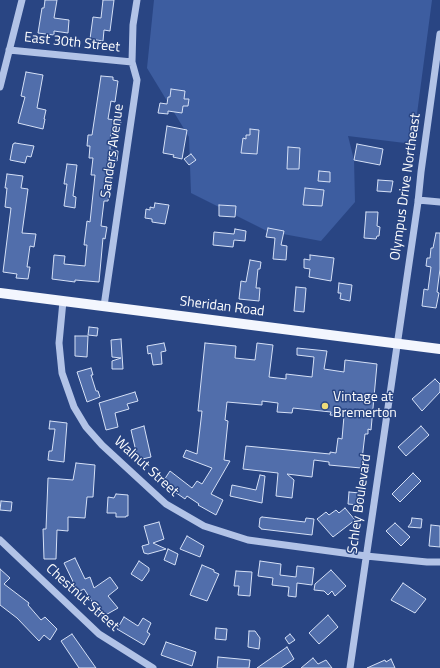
<!DOCTYPE html>
<html>
<head>
<meta charset="utf-8">
<style>
  body { margin:0 }
  canvas { display:block; background:#294583 }
</style>
</head>
<body>
<canvas width="440" height="668"></canvas>
<script>
const g = document.querySelector('canvas').getContext('2d');
g.lineJoin = 'round';
function fill(path, color) { g.fillStyle = color; g.fill(path, 'evenodd'); }
const shape = rows => new Path2D(rows.map(r => 'M' + r).join(''));
function strokePath(path, color, width, dash) { g.strokeStyle = color; g.lineWidth = width; g.lineCap = dash ? 'butt' : 'round'; g.setLineDash(dash || []); g.stroke(path); }
function label(font, color, halo, rows, align = 'center') {
  g.font = font + ' "Titillium Web",sans-serif'; g.lineWidth = 3; g.setLineDash([]); g.textBaseline = 'middle'; g.strokeStyle = halo; g.fillStyle = color; for (const [text, x, y, turn = 0] of rows) {
    g.save(); g.translate(x, y); g.rotate((+turn || 0) * Math.PI / 180); g.textAlign = isNaN(turn) ? turn : align; if (halo) g.strokeText(text, 0, 0); g.fillText(text, 0, 0); g.restore();
  }
}
const green = shape([
  [154,0,432,0,413,144,348,136,354,160,355,202,321,241,267,231,191,193,189,137,147,68]
]);
const building = shape([
  [45,0,57,0,54,18,69,20,68,33,54,31,54,35,38,33,42,8,44,8,45,0],
  [103,0,114,0,110,31,104,30,103,41,90,39,93,17,101,18,103,0],
  [26,72,43,75,37,108,46,110,44,119,45,119,43,129,18,123,25,97,21,96,26,72],
  [101,76,113,77,113,80,118,81,115,102,111,101,108,119,121,121,119,133,111,132,110,150,118,151,117,161,113,161,108,201,104,201,101,226,107,227,105,239,103,238,99,282,75,280,75,282,52,279,54,255,65,256,64,264,85,266,87,245,84,245,87,221,90,222,95,175,91,175,93,158,89,158,90,146,87,146,88,135,92,135,101,76],
  [171,89,185,91,184,99,189,99,188,106,183,106,182,113,168,111,168,114,158,113,160,103,167,104,168,97,170,97,171,89],
  [167,126,187,130,182,159,173,157,174,155,163,153,167,126],
  [250,129,259,130,257,154,241,153,243,138,246,139,246,135,250,135,250,129],
  [15,143,34,146,31,157,27,156,25,163,10,160,13,144,15,143],
  [357,144,383,149,380,165,354,160,357,144],
  [288,147,300,148,299,169,287,169,288,147],
  [191,154,196,160,189,165,184,159,191,154],
  [67,164,77,165,73,196,76,197,75,208,64,206,67,184,64,184,67,164],
  [319,171,330,172,330,182,318,181,319,171],
  [7,174,23,176,21,188,28,189,22,233,36,234,34,247,30,246,27,267,30,267,28,279,16,278,17,274,3,272,11,208,5,207,7,188,5,188,7,174],
  [378,180,393,181,391,192,377,191,378,180],
  [305,188,324,190,322,206,303,205,305,188],
  [155,203,169,205,165,224,152,222,152,219,145,218,146,209,150,210,150,207,154,208,155,203],
  [219,205,236,206,235,217,219,216,219,205],
  [366,212,378,212,377,226,380,227,379,236,377,236,376,239,364,238,366,212],
  [268,228,284,231,281,245,287,246,286,260,273,259,275,238,266,237,268,228],
  [235,229,246,231,245,241,234,240,233,247,213,245,214,232,234,234,235,229],
  [436,233,440,233,440,269,437,292,439,293,436,308,422,306,424,289,428,290,431,267,426,266,427,258,430,258,431,248,433,248,436,233],
  [310,255,334,258,331,281,309,277,310,269,304,268,304,259,310,260,310,255],
  [250,260,261,262,260,269,258,269,256,288,260,288,259,301,239,299,241,281,246,282,250,260],
  [339,283,352,285,350,301,340,299,341,293,338,293,339,283],
  [296,287,306,288,304,312,294,311,296,287],
  [89,327,98,328,97,336,88,335,89,327],
  [75,336,88,336,87,357,75,356,75,336],
  [121,339,123,369,112,369,112,361,121,358,112,357,111,340,121,339],
  [164,343,166,351,161,352,162,364,153,365,151,353,148,354,147,346,164,343],
  [205,343,236,346,235,358,255,360,257,343,273,345,269,377,286,379,286,374,312,377,314,357,297,355,297,348,327,351,324,369,344,372,345,360,377,364,371,430,368,429,368,434,365,434,361,468,329,465,329,462,314,460,312,477,287,474,294,480,292,498,276,496,278,473,243,469,246,446,330,454,330,452,336,453,338,438,342,439,344,416,330,415,331,412,293,408,292,413,277,412,278,403,262,401,262,405,227,402,225,420,228,421,224,460,230,461,211,494,223,500,216,515,198,505,199,504,187,496,185,499,162,483,170,471,192,488,197,481,202,484,212,468,183,457,186,450,197,454,202,411,198,411,205,343],
  [91,368,93,375,91,375,96,391,98,391,100,397,87,402,77,372,91,368],
  [435,379,440,384,440,392,422,411,412,399,435,379],
  [135,392,138,401,127,404,129,409,115,413,118,427,106,430,99,403,135,392],
  [50,421,67,423,64,462,48,460,49,451,52,451,55,429,49,429,50,421],
  [144,426,151,457,138,460,131,430,144,426],
  [421,426,429,435,406,456,398,447,421,426],
  [76,463,95,465,93,497,87,497,85,518,68,517,68,531,57,530,56,559,44,559,43,529,46,529,48,478,73,480,76,463],
  [413,473,421,481,400,502,392,494,413,473],
  [260,475,265,476,262,503,230,496,232,485,256,490,260,475],
  [349,492,360,493,359,505,348,504,349,492],
  [116,494,128,495,128,516,126,516,126,517,116,517,116,513,107,513,108,497,114,498,116,494],
  [1,501,12,502,11,511,0,510,1,501],
  [345,508,355,520,333,537,317,519,326,512,329,515,336,510,339,513,345,508],
  [262,517,305,522,306,518,314,519,312,535,261,529,261,528,259,527,260,518,262,517],
  [412,518,422,519,421,528,408,527,411,523,412,518],
  [159,522,164,539,153,543,166,549,148,554,144,553,142,546,149,544,144,526,159,522],
  [395,523,410,537,401,546,386,531,395,523],
  [431,525,440,526,440,547,429,546,431,525],
  [187,536,204,546,200,557,180,549,187,536],
  [168,549,178,554,175,565,164,560,168,549],
  [75,558,85,579,90,577,94,588,110,577,118,588,108,596,118,608,102,617,84,589,78,592,64,563,75,558],
  [139,561,149,568,149,571,142,581,131,574,139,561],
  [260,561,281,564,280,575,296,577,297,566,314,568,312,585,297,583,296,597,288,596,289,587,272,585,273,578,258,576,260,561],
  [202,565,214,570,214,572,219,574,207,601,190,595,202,565],
  [0,569,10,578,4,584,29,603,28,605,41,620,45,617,57,629,50,640,44,635,39,641,17,618,0,605,0,569],
  [331,570,346,586,335,596,332,591,328,595,324,591,314,590,315,584,331,570],
  [236,571,252,572,250,596,238,595,239,586,234,586,236,571],
  [403,583,426,599,415,613,391,600,403,583],
  [328,615,338,627,319,644,309,633,328,615],
  [124,617,138,626,143,618,151,623,147,632,150,634,144,645,117,629,124,617],
  [216,628,227,629,226,640,215,639,216,628],
  [249,631,255,631,260,638,259,649,248,647,249,631],
  [72,634,96,668,79,668,61,641,72,634],
  [290,634,295,640,289,644,285,638,290,634],
  [166,642,196,652,192,666,161,655,166,642],
  [287,647,294,659,281,668,257,668,287,647],
  [218,657,250,660,249,668,217,668,218,657],
  [313,658,318,664,326,660,332,668,301,668,313,658],
  [391,659,395,668,367,668,385,660,386,662,391,659]
]);
const minor = shape([
  [9,50,132,62],
  [0,87,22,0],
  [418,200,440,202],
  [63,301,59,343,62,373,74,407,86,427,102,445,166,504,204,526,248,540,366,556,427,562,440,562],
  [104,306,137,80,132,62,133,25,137,0],
  [0,540,99,634,153,668],
  [350,668,418,202,421,172,440,34]
]);
const major = shape([
  [0,293,440,349]
]);
const markers = [
  [325,406,4,"#eedb79"]
];
const streetNames = [
  ["East 30th Street",72,43,6],
  ["Sanders Avenue",113,151,-82],
  ["Olympus Drive Northeast",406,187,-82],
  ["Sheridan Road",222,307,7],
  ["Walnut Street",146,467,42],
  ["Schley Boulevard",360,504,-82],
  ["Chestnut Street",82,598,42]
];
const poiNames = [
  ["Vintage at",333,398],
  ["Bremerton",333,414]
];
fill(green, '#3d5da0');
fill(building, '#516eab');
strokePath(building, '#d5e0f6', 1);
strokePath(minor, '#b2c3e7', 7);
strokePath(major, '#f3f6fe', 10);
for (const [x, y, r, color] of markers) { const dot = new Path2D(); dot.arc(x, y, r, 0, 2 * Math.PI); g.fillStyle = color; g.fill(dot); strokePath(dot, '#294583', 1.5); }
label('14px', '#fff', '#294583', streetNames);
label('14px', '#fff', '#294583', poiNames, 'left');
</script>
</body>
</html>
